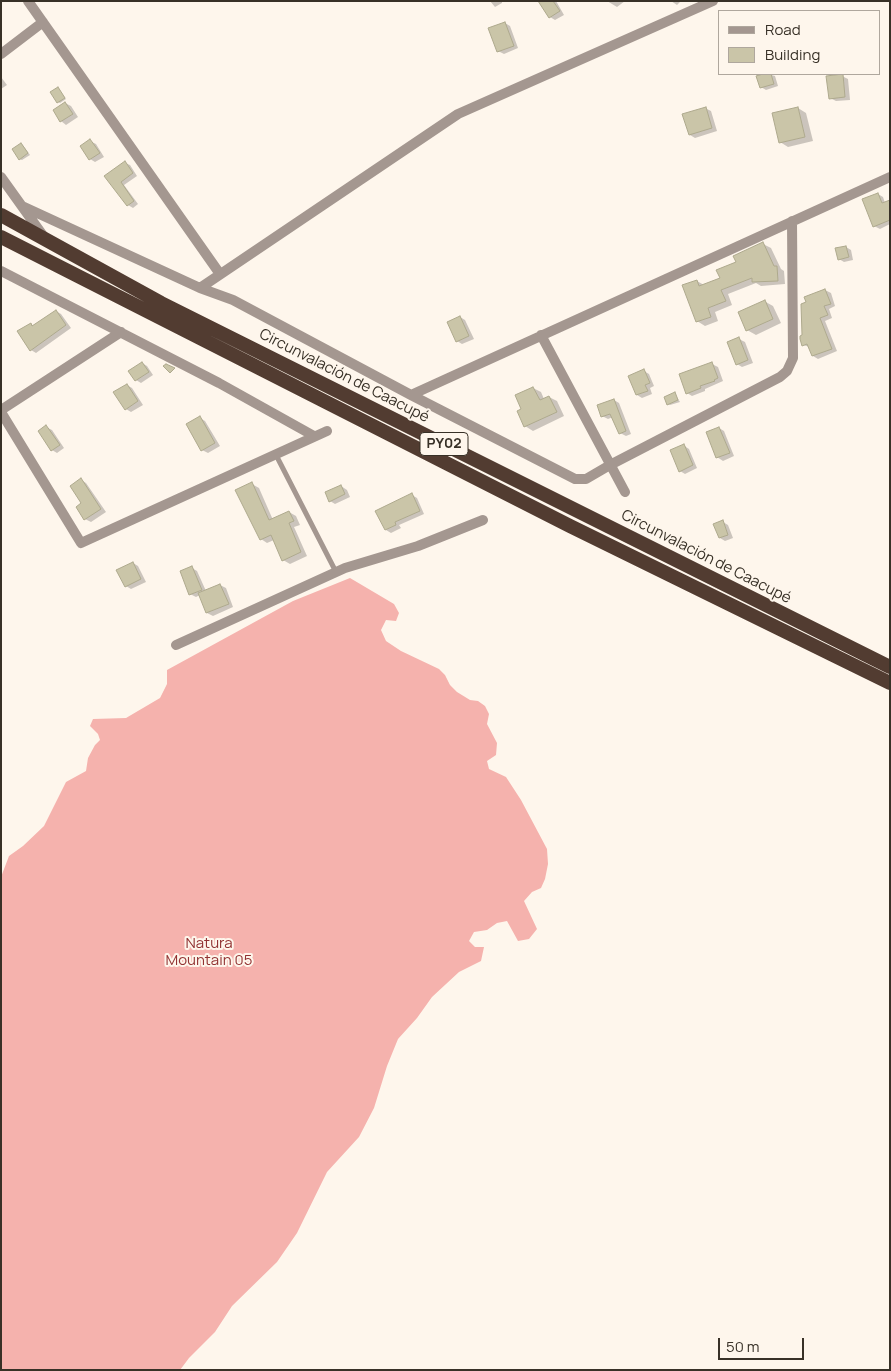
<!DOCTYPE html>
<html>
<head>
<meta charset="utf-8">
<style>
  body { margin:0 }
  #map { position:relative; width:891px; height:1371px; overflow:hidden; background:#fef6ec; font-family:Manrope,sans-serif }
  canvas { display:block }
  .frame { position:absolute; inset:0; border:2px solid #383127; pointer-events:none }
  .legend { position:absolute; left:718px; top:10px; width:162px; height:65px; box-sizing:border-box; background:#fef6ec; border:1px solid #afa79d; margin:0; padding:6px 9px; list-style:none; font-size:15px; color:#383127 }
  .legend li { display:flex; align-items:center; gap:10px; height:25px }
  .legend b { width:25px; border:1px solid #afa79d }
  .scale { position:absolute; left:718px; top:1338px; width:86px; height:22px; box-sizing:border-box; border:2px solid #383127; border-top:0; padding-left:6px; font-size:15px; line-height:18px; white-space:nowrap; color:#383127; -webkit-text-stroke:4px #fef6ec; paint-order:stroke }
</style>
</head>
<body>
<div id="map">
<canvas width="891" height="1371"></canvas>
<div class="frame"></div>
<ul class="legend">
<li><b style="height:6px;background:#a49790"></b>Road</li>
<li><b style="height:14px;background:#cac5a8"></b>Building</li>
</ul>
<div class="scale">50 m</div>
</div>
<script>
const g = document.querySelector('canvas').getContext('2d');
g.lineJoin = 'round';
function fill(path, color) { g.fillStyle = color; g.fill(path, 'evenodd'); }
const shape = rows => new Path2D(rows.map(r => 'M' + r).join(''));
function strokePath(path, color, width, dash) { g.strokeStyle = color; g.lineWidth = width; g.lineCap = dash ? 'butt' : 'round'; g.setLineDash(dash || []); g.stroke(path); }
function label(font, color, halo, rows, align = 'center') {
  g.font = font + ' Manrope,sans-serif'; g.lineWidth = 4; g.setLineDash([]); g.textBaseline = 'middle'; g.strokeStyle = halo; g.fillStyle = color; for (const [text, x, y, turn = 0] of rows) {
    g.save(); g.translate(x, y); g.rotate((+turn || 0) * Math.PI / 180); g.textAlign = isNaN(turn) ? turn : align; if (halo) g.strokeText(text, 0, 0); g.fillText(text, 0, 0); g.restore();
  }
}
const forest = shape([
  [350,578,394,604,399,613,396,621,386,620,381,630,386,641,401,651,439,669,445,675,450,685,457,692,470,700,478,701,485,706,489,714,487,724,497,743,496,755,487,761,489,769,506,777,521,800,547,849,548,864,545,879,541,888,532,892,524,901,537,929,529,939,518,941,507,921,497,923,487,930,474,932,469,941,475,947,484,947,481,961,459,972,432,997,417,1018,398,1039,387,1066,374,1108,359,1137,327,1172,297,1233,277,1262,232,1306,215,1332,189,1358,180,1370,1,1370,1,877,9,856,23,846,44,826,66,782,86,771,88,758,95,745,100,740,98,734,90,726,93,719,126,718,160,698,167,684,167,670,293,601]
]);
const shadow = shape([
  [490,1,502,1,502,3,495,7],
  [545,1,556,1,564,15,555,20,550,17,541,4],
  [607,1,625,1,617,7],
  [671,1,681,1,677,5],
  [505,23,510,26,518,48,504,54,498,51],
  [768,74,775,76,778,86,766,90,761,87,758,77],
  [842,76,848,79,850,100,836,101,830,98],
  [1,77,7,85,1,89],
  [58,88,66,99,60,103,58,102],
  [65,103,71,106,78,117,66,125,61,121,54,111],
  [705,108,711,111,717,131,695,138,690,135],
  [798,108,806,113,813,141,788,147,780,142],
  [90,141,96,144,104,157,95,162,90,159,82,147],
  [22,144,30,155,22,160,19,159],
  [125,163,130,165,137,176,124,185,138,204,133,208,128,205,105,176],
  [878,194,883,197,885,203,890,202,890,224,880,229,874,226],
  [763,244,771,248,781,269,784,271,785,284,761,286,756,283,728,294,732,305,715,312,718,321,705,326,697,321,697,281,704,285,721,279,737,263],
  [846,247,851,250,853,260,844,262,839,259],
  [825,290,831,293,835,306,829,309,832,318,825,321,837,351,818,359,813,356,810,347,803,345],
  [764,301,773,306,781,323,756,335,747,330],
  [56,311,61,314,71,328,36,353,31,350,31,324,34,326],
  [460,317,465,320,474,339,462,344,457,341],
  [739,339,745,342,753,363,742,367,737,364],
  [142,363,147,366,153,375,141,383,136,380],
  [712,364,718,367,723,381,705,389,705,391,692,396,687,393],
  [644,371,649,374,654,386,650,388,652,394,642,398,637,395],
  [127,385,132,388,143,405,131,412,126,409],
  [533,388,541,392,544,399,549,397,557,401,564,416,533,431,525,426,523,410],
  [675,394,680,402,670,405,668,404],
  [614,400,619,403,631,434,626,436,620,433,613,417,608,419,602,416],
  [200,418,205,421,220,446,208,453,202,450],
  [46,427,52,430,64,448,57,453,52,450],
  [719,428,724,431,734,456,723,461,717,457],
  [683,445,689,449,697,468,685,474,680,471],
  [81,480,86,483,106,512,91,522,85,519],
  [252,484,259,488,273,520,289,512,296,516,300,525,294,527,307,556,290,564,283,560,274,540,267,543,261,539],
  [341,486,347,490,350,497,335,504,330,501],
  [412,495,417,498,424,514,399,525,401,528,391,533,386,530],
  [723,522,728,525,733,538,725,541,720,538],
  [133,563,138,566,146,582,131,589,126,586],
  [192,568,197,571,206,591,220,585,226,588,233,607,213,616,207,613,200,595,196,597,190,594]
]);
const building = shape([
  [538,1,553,1,560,11,549,18,538,1],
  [505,22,514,46,497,52,488,28,505,22],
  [763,74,771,74,774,84,760,88,756,76,763,74],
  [843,74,845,97,829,99,826,76,843,74],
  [58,87,65,98,57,103,50,92,58,87],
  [65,102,73,114,60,122,53,110,65,102],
  [706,107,712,128,689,135,682,114,706,107],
  [798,107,805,137,779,143,772,113,798,107],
  [90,139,100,153,89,160,80,146,90,139],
  [21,143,28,153,19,160,12,149,21,143],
  [125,161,133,173,121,182,134,201,127,206,104,176,125,161],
  [878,193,882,203,890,200,890,220,873,227,862,199,878,193],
  [763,242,774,266,777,266,778,281,752,282,752,278,721,290,726,301,708,308,711,317,696,322,682,285,697,280,699,286,720,278,716,270,736,262,733,256,763,242],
  [846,246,849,257,838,260,835,248,846,246],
  [825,289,831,304,824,306,828,315,820,318,832,349,812,356,807,344,802,346,800,339,800,336,802,335,801,304,806,302,804,297,825,289],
  [765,300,773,319,746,331,738,312,765,300],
  [56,310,66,325,30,351,17,331,31,323,32,326,56,310],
  [460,316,469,336,456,342,447,322,460,316],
  [739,337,748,360,736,365,727,342,739,337],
  [142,362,149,372,135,381,128,371,142,362],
  [712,362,718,378,714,380,715,381,700,386,701,388,686,394,679,374,712,362],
  [166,364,175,368,170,373,163,366,166,364],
  [644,369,650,383,645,385,648,391,636,395,628,376,644,369],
  [127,384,138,401,125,410,113,392,127,384],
  [533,387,540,400,549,396,557,412,524,427,517,411,521,409,515,395,533,387],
  [675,392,678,400,667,405,664,397,675,392],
  [614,399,626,431,619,434,610,414,601,417,597,405,614,399],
  [200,416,215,443,201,451,186,424,200,416],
  [46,425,60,445,51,451,38,431,46,425],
  [719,427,730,453,716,458,706,432,719,427],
  [684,444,693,465,679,472,670,450,684,444],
  [81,478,101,509,84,520,76,507,81,503,70,486,81,478],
  [252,482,269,520,289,511,294,521,289,523,301,552,282,561,271,535,260,540,235,490,252,482],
  [341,485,345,494,329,502,325,492,341,485],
  [412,493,420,511,395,522,396,525,385,530,375,511,412,493],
  [723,520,728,535,719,538,713,524,723,520],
  [133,562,141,579,125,587,116,570,133,562],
  [192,566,202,590,189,595,180,571,192,566],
  [220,584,229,604,206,613,198,593,220,584]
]);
const service = shape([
  [275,453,336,572]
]);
const minor = shape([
  [28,1,220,274],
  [1,54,43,22],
  [1,177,44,237],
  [22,206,200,288,233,300,411,395,575,479,586,479,610,465,780,377,787,371,793,358,792,221],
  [1,271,219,383,314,436],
  [200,288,458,114,713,1],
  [541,335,625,492],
  [411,395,890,177],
  [1,410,121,332],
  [1,412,81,543,327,431],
  [176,645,345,568,418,546,483,520]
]);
const trunk = shape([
  [1,215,161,303,890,667],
  [1,237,570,526,890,683]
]);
const shields = [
  [444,444,48]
];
const shieldNames = [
  ["PY02",444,444]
];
const streetNames = [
  ["Circunvalación de Caacupé",344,376,27],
  ["Circunvalación de Caacupé",706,557,27]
];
const parkNames = [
  ["Natura",209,944],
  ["Mountain 05",209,961]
];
fill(forest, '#f5b2ad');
fill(shadow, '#0003');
fill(building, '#cac5a8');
strokePath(building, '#aea98d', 1);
strokePath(service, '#a49790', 5);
strokePath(minor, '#a49790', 10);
strokePath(trunk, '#523c31', 14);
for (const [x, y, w] of shields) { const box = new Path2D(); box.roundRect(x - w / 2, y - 11.5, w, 23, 4); g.fillStyle = '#fef6ec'; g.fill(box); strokePath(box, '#383127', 1); }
label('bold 14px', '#383127', null, shieldNames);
label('15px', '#383127', '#fef6ec', streetNames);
label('15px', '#913232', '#fef6ec', parkNames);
</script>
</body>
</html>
